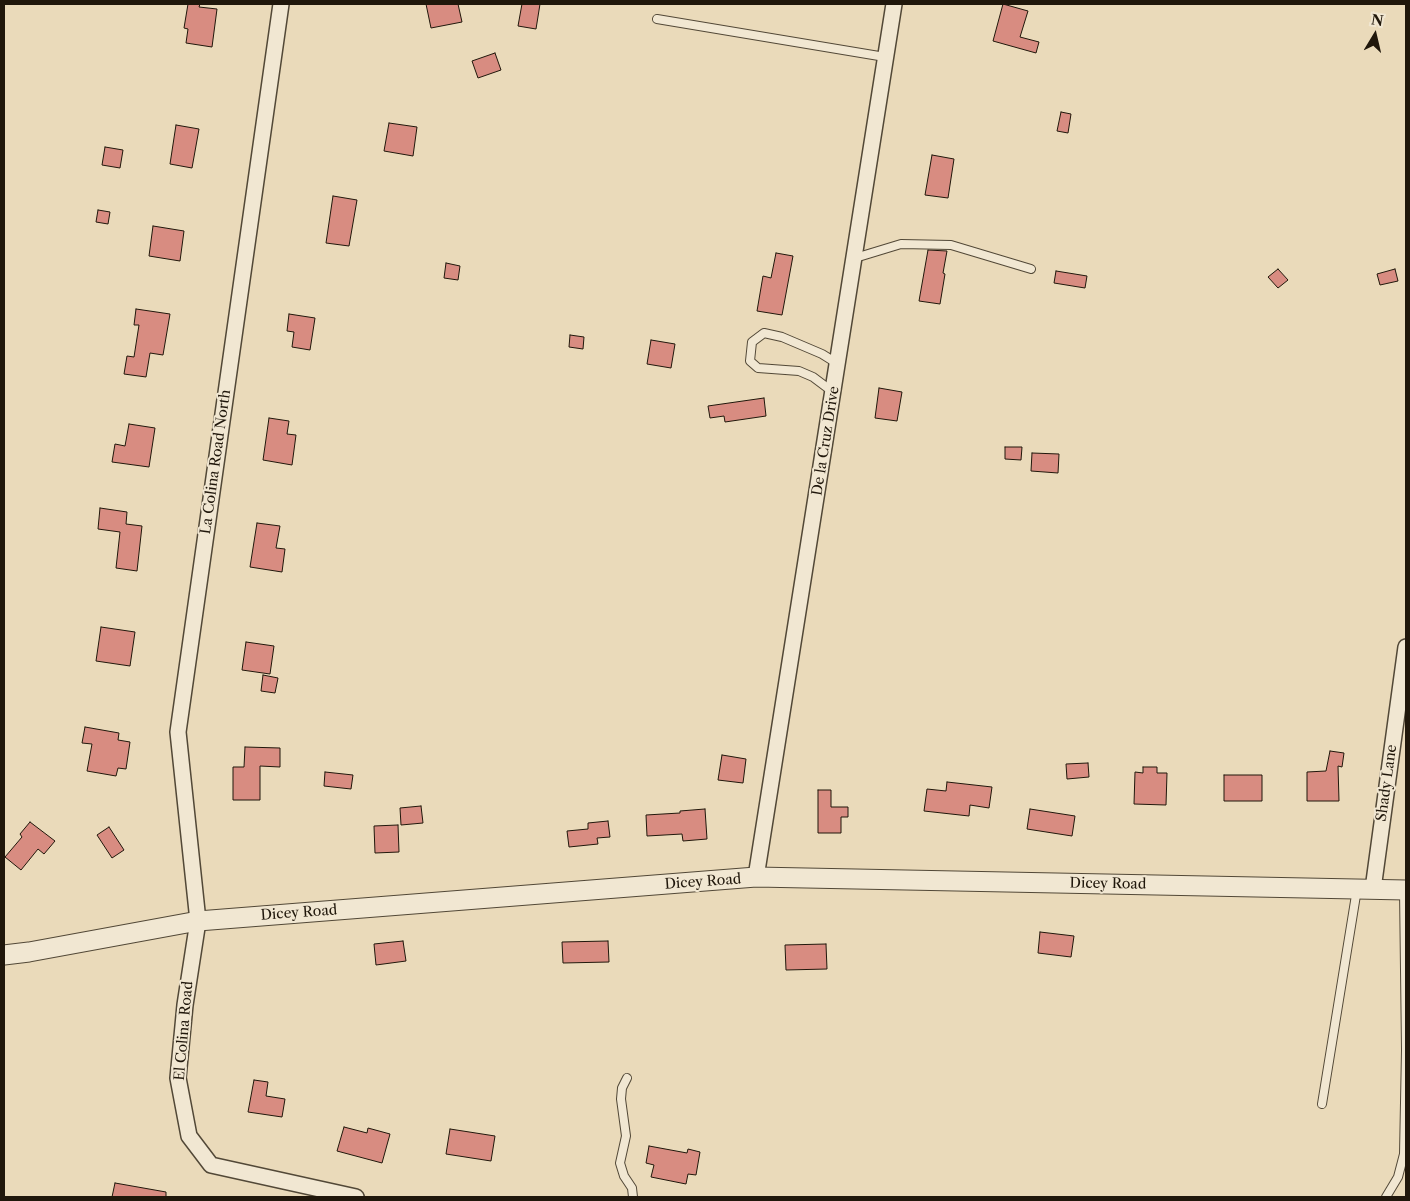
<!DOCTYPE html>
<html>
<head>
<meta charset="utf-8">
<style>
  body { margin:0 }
  #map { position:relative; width:1410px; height:1201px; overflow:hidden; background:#eadaba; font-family:"Libre Caslon Text",serif }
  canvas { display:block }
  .frame { position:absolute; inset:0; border:5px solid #20170b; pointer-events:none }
  .north { position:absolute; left:1350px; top:10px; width:50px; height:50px; -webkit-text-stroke:4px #f1e7d2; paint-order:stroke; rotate:9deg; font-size:14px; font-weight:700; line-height:20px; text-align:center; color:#20170b }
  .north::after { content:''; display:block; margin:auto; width:18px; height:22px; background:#20170b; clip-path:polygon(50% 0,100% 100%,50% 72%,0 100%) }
</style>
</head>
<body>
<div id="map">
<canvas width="1410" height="1201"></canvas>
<div class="frame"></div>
<div class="north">N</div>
</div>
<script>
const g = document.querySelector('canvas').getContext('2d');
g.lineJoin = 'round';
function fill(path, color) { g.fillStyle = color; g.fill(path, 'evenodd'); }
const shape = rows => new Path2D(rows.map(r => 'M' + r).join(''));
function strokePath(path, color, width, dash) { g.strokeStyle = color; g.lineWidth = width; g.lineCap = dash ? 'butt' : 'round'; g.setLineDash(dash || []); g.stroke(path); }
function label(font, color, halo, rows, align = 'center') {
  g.font = font + ' "Libre Caslon Text",serif'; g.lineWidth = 4; g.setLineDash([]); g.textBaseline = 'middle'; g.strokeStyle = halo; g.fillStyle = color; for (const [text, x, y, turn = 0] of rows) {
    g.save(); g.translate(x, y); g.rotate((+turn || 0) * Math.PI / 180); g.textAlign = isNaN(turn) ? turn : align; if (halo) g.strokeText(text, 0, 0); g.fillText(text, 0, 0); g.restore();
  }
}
const building = shape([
  [188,4,200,4,199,7,217,9,212,47,186,43,188,29,184,28,188,4],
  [426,4,458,4,462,22,431,28,426,4],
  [522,4,540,4,536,29,518,26,522,4],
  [1003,4,1028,11,1020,37,1039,42,1036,53,993,41,1003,4],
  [495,53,501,70,478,78,472,61,495,53],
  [1061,112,1071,114,1068,133,1057,131,1061,112],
  [389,123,417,127,413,156,384,151,389,123],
  [176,125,199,129,192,168,170,164,176,125],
  [105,147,123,150,120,168,102,165,105,147],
  [932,155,954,159,948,198,925,195,932,155],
  [333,196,357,200,349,246,326,243,333,196],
  [98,210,110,212,108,224,96,222,98,210],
  [153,226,184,231,180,261,149,256,153,226],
  [928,250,947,251,943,273,945,274,940,304,919,301,928,250],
  [776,253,793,256,782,315,757,311,763,276,771,278,776,253],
  [446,263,460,266,458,280,444,278,446,263],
  [1278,269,1288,280,1278,288,1268,277,1278,269],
  [1395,269,1398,281,1380,285,1377,274,1395,269],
  [1056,271,1087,276,1085,288,1054,283,1056,271],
  [136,309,170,314,163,355,150,353,146,377,124,374,127,356,134,357,139,325,134,325,136,309],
  [289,314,315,318,310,350,292,347,294,332,287,331,289,314],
  [570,335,584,337,583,349,569,347,570,335],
  [651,340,675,344,671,368,647,364,651,340],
  [879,388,902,392,897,421,875,418,879,388],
  [764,398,766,416,725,422,724,416,710,418,708,406,764,398],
  [269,418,289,421,287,434,296,435,292,465,263,460,269,418],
  [129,424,155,428,149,467,112,462,115,444,125,446,129,424],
  [1005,447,1022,447,1021,460,1005,459,1005,447],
  [1032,453,1059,454,1058,473,1031,471,1032,453],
  [100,508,127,512,126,524,142,526,137,571,116,568,120,532,98,529,100,508],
  [257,523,280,526,276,548,285,549,282,572,250,567,257,523],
  [101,627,135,632,130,666,96,661,101,627],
  [246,642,274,646,270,674,242,670,246,642],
  [263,675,278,678,275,693,261,691,263,675],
  [85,727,119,733,118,740,130,742,126,769,118,768,116,776,87,771,92,744,82,743,85,727],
  [245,747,280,748,280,767,260,766,260,800,233,800,233,767,244,767,245,747],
  [1330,751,1344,753,1342,767,1338,766,1339,801,1307,801,1307,772,1326,771,1330,751],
  [722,755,746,759,743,783,718,780,722,755],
  [1088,763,1089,777,1067,779,1066,764,1088,763],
  [1143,767,1157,767,1157,773,1167,773,1166,805,1134,804,1135,772,1143,773,1143,767],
  [325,772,353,775,351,789,324,786,325,772],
  [1224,775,1262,775,1262,801,1224,801,1224,775],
  [947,782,992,787,989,808,970,805,969,816,924,811,927,789,946,791,947,782],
  [818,790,831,790,831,807,848,807,848,817,841,817,841,833,818,833,818,790],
  [421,806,423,823,401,825,400,808,421,806],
  [705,809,707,839,683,841,682,834,647,836,646,815,680,813,680,811,705,809],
  [1030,809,1075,816,1072,836,1027,829,1030,809],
  [608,821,610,837,597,838,598,844,569,847,567,831,588,829,588,823,608,821],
  [30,822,55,841,44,854,38,849,21,870,5,857,22,837,20,834,30,822],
  [398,825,399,852,375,853,374,826,398,825],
  [109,827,124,850,112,858,97,835,109,827],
  [1040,932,1074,936,1071,957,1038,953,1040,932],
  [403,941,406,961,376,965,374,944,403,941],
  [608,941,609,962,563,963,562,942,608,941],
  [826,944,827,969,786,970,785,945,826,944],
  [254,1080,268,1082,266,1096,285,1099,282,1117,248,1112,254,1080],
  [344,1127,367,1133,368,1128,390,1134,382,1163,337,1151,344,1127],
  [450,1129,495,1136,491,1161,446,1154,450,1129],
  [649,1146,687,1153,688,1149,700,1152,696,1175,688,1174,686,1184,651,1177,654,1165,646,1163,649,1146],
  [115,1183,166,1192,166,1197,112,1197,115,1183]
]);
const service = shape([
  [657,19,885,57],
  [855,258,901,244,951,245,1031,269],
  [833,392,813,377,799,371,758,368,750,361,752,342,764,333,782,337,822,354,838,364],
  [627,1078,622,1088,621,1099,626,1136,620,1163,624,1176,632,1188,633,1197],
  [1322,1104,1357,889],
  [1386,1197,1398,1177,1404,1154,1406,1050,1404,890]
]);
const minor = shape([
  [281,4,178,732,198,921,185,1005,178,1078,189,1136,211,1165,356,1197],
  [756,877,894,4],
  [1373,889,1406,647]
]);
const tertiary = shape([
  [4,955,29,952,198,921,756,877,1406,890]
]);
const streetNames = [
  ["De la Cruz Drive",826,441,-81],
  ["La Colina Road North",216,462,-82],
  ["Shady Lane",1387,783,-82],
  ["Dicey Road",703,882,-4],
  ["Dicey Road",1108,884,1],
  ["Dicey Road",299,913,-4],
  ["El Colina Road",184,1031,-85]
];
fill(building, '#d88c81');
strokePath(building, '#20170b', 1);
strokePath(service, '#524837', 10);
strokePath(minor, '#524837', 18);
strokePath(tertiary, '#524837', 21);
strokePath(service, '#f1e7d2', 8);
strokePath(minor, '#f1e7d2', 15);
strokePath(tertiary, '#f1e7d2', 19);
label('14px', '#20170b', '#f1e7d2', streetNames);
</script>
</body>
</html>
